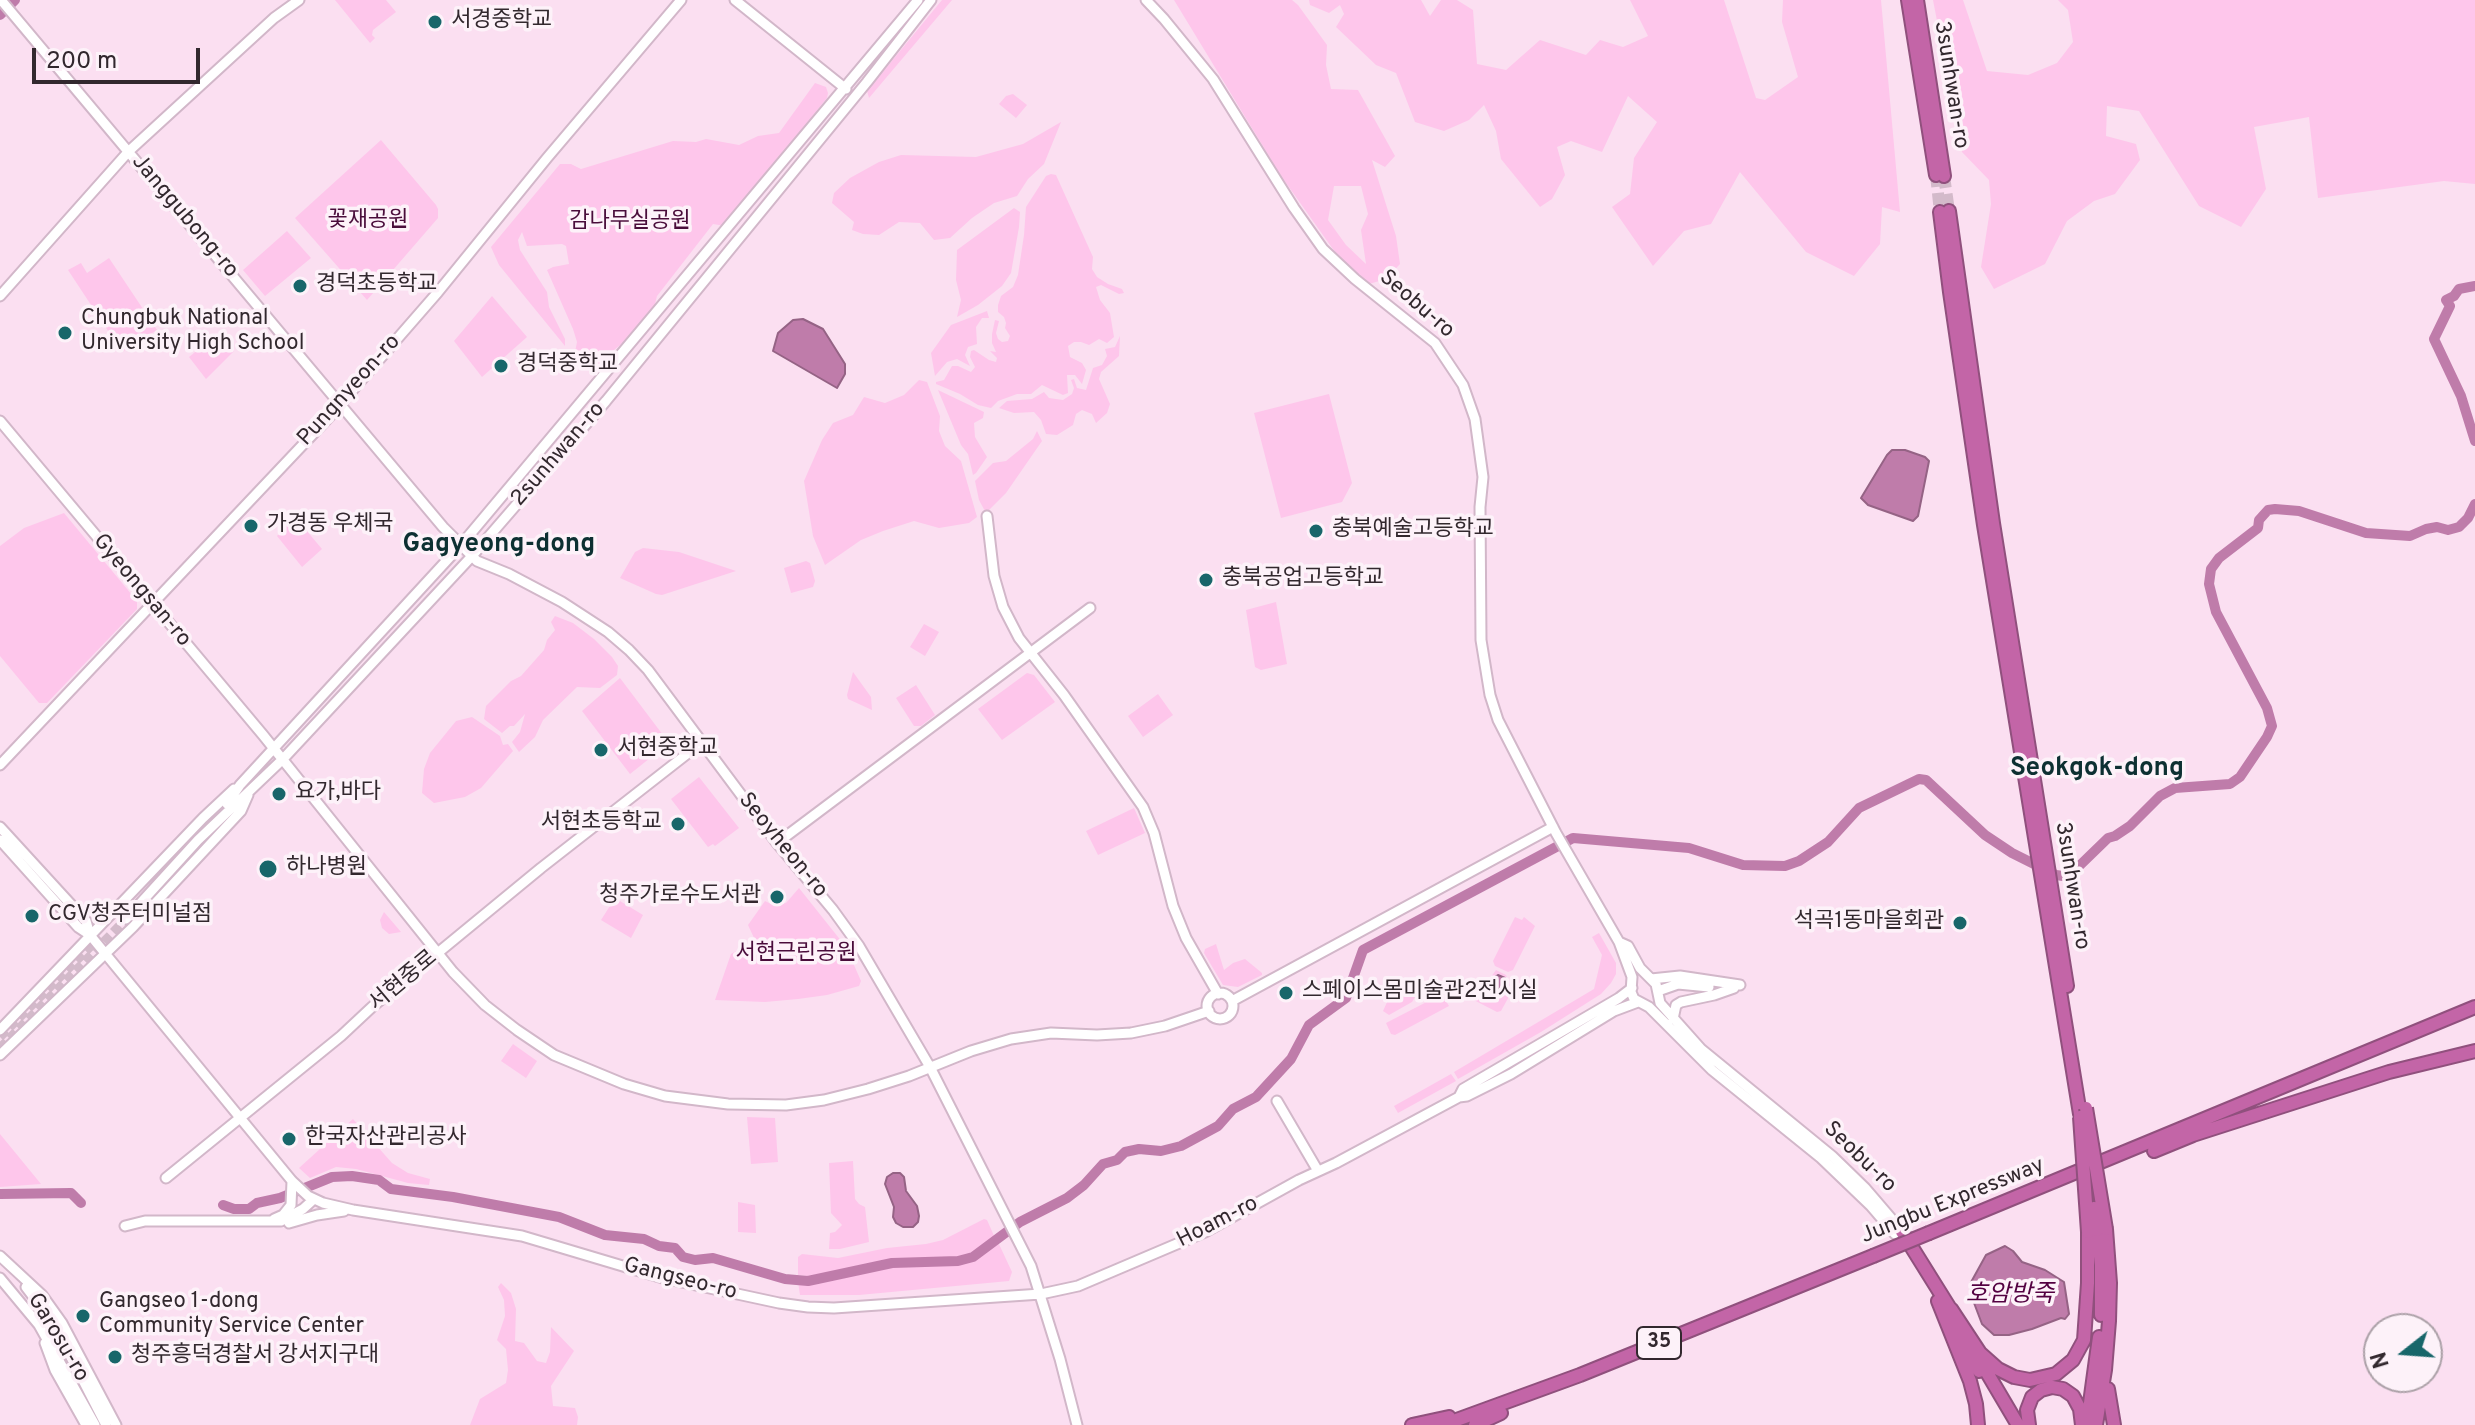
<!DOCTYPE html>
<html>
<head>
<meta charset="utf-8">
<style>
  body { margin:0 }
  #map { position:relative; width:2475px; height:1425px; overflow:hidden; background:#fbdff1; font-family:Overpass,sans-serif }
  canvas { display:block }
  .north { position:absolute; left:2363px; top:1313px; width:80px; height:80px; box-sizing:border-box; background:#fdf2f9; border:2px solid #aca1a8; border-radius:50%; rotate:253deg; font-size:22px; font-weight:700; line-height:32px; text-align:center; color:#32282e }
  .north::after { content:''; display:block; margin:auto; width:28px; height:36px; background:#18666a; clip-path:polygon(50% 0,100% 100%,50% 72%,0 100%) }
  .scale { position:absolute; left:32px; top:48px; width:168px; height:36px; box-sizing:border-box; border:4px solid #32282e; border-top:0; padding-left:10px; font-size:24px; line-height:28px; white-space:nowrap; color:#32282e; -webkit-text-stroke:6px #fdf2f9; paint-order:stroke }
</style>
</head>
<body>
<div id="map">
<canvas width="2475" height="1425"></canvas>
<div class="north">N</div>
<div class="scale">200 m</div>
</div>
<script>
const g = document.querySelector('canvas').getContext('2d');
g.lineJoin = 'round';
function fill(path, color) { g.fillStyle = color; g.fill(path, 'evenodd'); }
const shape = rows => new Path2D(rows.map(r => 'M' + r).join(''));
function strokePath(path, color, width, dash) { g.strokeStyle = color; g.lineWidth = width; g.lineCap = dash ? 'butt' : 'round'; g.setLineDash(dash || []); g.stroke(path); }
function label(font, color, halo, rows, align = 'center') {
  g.font = font + ' Overpass,"Noto Sans KR",sans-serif'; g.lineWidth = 7; g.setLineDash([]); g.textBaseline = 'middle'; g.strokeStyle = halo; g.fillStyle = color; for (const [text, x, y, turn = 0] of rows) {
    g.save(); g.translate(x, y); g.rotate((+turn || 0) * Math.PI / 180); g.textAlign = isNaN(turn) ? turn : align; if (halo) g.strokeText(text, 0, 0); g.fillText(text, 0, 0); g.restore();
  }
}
const green = shape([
  [335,0,386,0,396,12,373,30,372,35,375,38,370,43],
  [942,0,952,0,869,98,867,91],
  [1174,0,1292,0,1298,5,1327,45,1326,65,1331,89,1358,90,1395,156,1385,167,1372,160,1396,236,1400,264,1386,279,1369,284,1340,259,1281,176],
  [1334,186,1361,186,1368,214,1361,230,1366,264,1346,245,1328,220],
  [1309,0,1421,0,1430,16,1441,0,1457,0,1473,10,1477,64,1506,70,1540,40,1586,55,1600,40,1623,47,1648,36,1630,0,1724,0,1756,98,1765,100,1798,77,1782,22,1783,0,1881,0,1900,212,1882,207,1880,244,1854,276,1806,252,1740,172,1711,224,1684,231,1653,266,1612,207,1630,194,1634,158,1657,122,1628,96,1602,152,1571,141,1557,147,1565,175,1552,199,1540,207,1501,159,1496,131,1484,105,1469,120,1444,131,1415,122,1396,73,1376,65,1336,27,1344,14,1340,5,1329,13,1310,5],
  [1933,0,1963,0,1987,71,2028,75,2057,63,2073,42,2068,10,2058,0,2475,0,2475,184,2444,181,2318,198,2309,117,2254,127,2266,189,2241,227,2199,206,2139,111,2107,106,2106,136,2136,144,2140,160,2115,194,2094,201,2067,221,2045,264,1994,289,1981,267,1991,204,1989,180,1962,152],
  [815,83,826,87,828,93,827,98,725,226,713,224,657,296,654,308,629,338,589,370,580,364,575,352,577,342,573,329,547,270,553,267,569,264,566,246,562,244,527,246,522,232,518,240,520,250,547,292,549,307,565,339,565,346,499,265,491,247,560,164,571,164,581,169,673,141,696,142,706,139,739,145,758,136,779,133],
  [1013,94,1027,105,1016,118,999,104,1006,96],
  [1061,122,1044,164,1028,179,1017,196,994,203,972,218,950,238,934,240,920,223,899,222,879,235,863,234,852,230,854,222,832,203,834,193,850,178,879,162,901,155,976,157,1023,144],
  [381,140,436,205,438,209,438,218,367,300,295,218],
  [1051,174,1056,175,1093,257,1092,269,1097,277,1108,284,1122,289,1124,293,1119,294,1101,285,1096,287,1100,300,1110,313,1114,337,1107,343,1099,339,1089,345,1081,342,1074,342,1068,346,1070,357,1082,363,1086,370,1082,384,1075,375,1067,375,1068,393,1063,395,1042,385,1031,394,1017,394,998,401,991,408,978,405,960,394,936,384,936,382,944,380,952,366,958,366,971,372,975,367,970,357,971,351,974,350,989,360,996,362,997,358,990,351,996,352,992,343,992,334,995,320,999,321,996,333,998,339,1002,342,1008,341,1010,336,1005,328,1006,323,1004,317,998,312,998,305,1001,296,1013,287,1018,275,1024,235,1026,207,1046,176],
  [1014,208,1020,212,1019,227,1011,273,1002,286,978,305,957,317,961,300,956,280,957,250],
  [287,231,311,258,265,296,243,270],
  [109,258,157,330,122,352,68,270,81,263,87,273],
  [492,296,527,337,482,377,454,341],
  [987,311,989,318,982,318,976,327,977,344,968,347,965,355,970,366,957,359,947,362,935,376,931,353,951,325],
  [221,331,234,351,206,379,189,357],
  [1120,336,1119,356,1101,372,1099,379,1110,404,1107,413,1096,423,1092,414,1082,410,1076,414,1073,425,1057,435,1046,434,1041,420,1034,412,1014,413,999,408,1007,401,1032,399,1044,392,1049,398,1063,400,1072,394,1074,388,1071,380,1074,379,1077,388,1086,390,1093,368,1102,365,1107,356,1105,349,1115,347],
  [919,380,927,382,940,416,939,431,945,446,961,461,977,517,969,523,939,528,914,521,883,531,861,540,825,565,813,536,804,481,822,440,833,423,853,415,864,397,885,403,904,395],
  [938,390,984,412,983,418,974,423,975,437,987,457,976,473,973,475,968,454,961,445],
  [1329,394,1352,483,1342,502,1281,518,1254,413],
  [1037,431,1042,441,1006,493,986,513,979,500,975,481,993,463,1006,461,1033,439],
  [64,513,137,601,137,609,47,703,39,703,0,656,0,546,24,528],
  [295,517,322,549,302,567,277,536],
  [643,548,679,552,736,571,662,595,656,594,620,578,635,552],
  [806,561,810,563,815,581,813,587,791,593,784,568],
  [1276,602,1287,664,1261,670,1255,667,1246,610],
  [555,616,573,623,594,639,612,657,618,666,617,675,600,688,577,687,543,720,535,737,519,752,512,742,520,732,525,714,514,726,510,726,502,733,484,719,486,706,511,681,521,676,544,650,547,640,555,630,551,622],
  [924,624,939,632,925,656,910,647],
  [853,672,871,697,872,710,848,699,847,695],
  [1027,673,1034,675,1055,702,1002,740,978,709],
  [620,678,669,743,630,774,582,711],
  [916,685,935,715,921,726,914,726,896,698],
  [1158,694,1173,715,1143,737,1128,716],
  [472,717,500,736,503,745,508,744,513,751,481,788,465,797,434,803,422,793,424,769,430,753,456,721],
  [699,777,739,828,715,846,713,844,708,847,671,799],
  [1134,808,1145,833,1098,855,1086,831],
  [799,888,846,947,861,981,859,986,827,995,798,999,765,1002,715,1000,731,954,755,940,748,925,765,901,773,905,786,903],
  [615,898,643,915,631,938,601,920],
  [384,912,401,932,389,934,382,928,380,920],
  [1515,917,1522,920,1524,917,1535,926,1513,970,1508,972,1495,966,1493,961],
  [1599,933,1616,963,1616,974,1611,983,1601,994,1541,1032,1458,1079,1454,1072,1594,989,1602,955,1592,937],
  [1216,944,1224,970,1233,963,1245,959,1262,973,1262,975,1238,987,1223,985,1204,953,1205,949],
  [1496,970,1506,975,1512,991,1501,1011,1497,1012,1468,997,1482,993,1489,996,1492,989,1498,989,1505,985,1498,975,1477,987,1470,986,1466,992,1469,995,1458,1001,1456,996,1458,994,1458,987,1464,988,1468,981,1478,983,1491,977],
  [1398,988,1415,997,1412,1002,1389,1015,1383,1011,1388,1000,1392,1001],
  [1442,994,1449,1006,1395,1035,1391,1034,1386,1023],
  [513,1044,537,1061,526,1078,501,1061],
  [1451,1074,1456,1081,1398,1113,1394,1106],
  [747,1117,775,1118,778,1162,751,1164],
  [353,1119,392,1163,408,1173,430,1179,429,1185,408,1183,356,1169,336,1167,310,1178,299,1168],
  [0,1134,41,1184,0,1187],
  [853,1161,855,1199,859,1204,865,1207,869,1242,840,1249,829,1249,830,1233,835,1232,842,1225,831,1213,829,1163],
  [738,1202,755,1205,756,1233,738,1232],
  [984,1219,987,1220,995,1238,965,1258,891,1259,814,1277,798,1275,798,1257,802,1254,838,1258,887,1248,926,1244,943,1240],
  [998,1242,1012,1272,1009,1281,859,1295,800,1295,798,1282,810,1283,891,1267,957,1265,976,1260],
  [501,1283,511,1293,516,1309,515,1341,524,1343,537,1361,546,1363,550,1352,551,1327,574,1351,551,1386,553,1406,575,1408,578,1417,577,1425,470,1425,480,1399,506,1383,508,1370,506,1349,497,1340,505,1316,504,1300,498,1287]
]);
const water = shape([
  [803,319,823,329,845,364,845,374,837,388,773,351,778,333,793,320,803,319],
  [1892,450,1905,450,1925,457,1929,461,1918,516,1913,521,1868,505,1861,498,1887,455,1892,450],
  [1498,975,1505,978,1505,985,1498,989,1494,988,1489,996,1477,990,1469,995,1466,992,1470,986,1477,987,1498,975],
  [893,1173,900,1173,904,1177,906,1191,917,1206,919,1216,918,1222,913,1227,903,1227,896,1223,893,1217,894,1207,885,1184,887,1177,893,1173],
  [2005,1246,2013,1251,2022,1262,2045,1270,2064,1282,2069,1314,2065,1319,2061,1318,2032,1329,2009,1335,1994,1335,1982,1324,1971,1295,1970,1284,1986,1255,2005,1246]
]);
const river = shape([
  [0,15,15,0],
  [2475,286,2459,289,2454,296,2446,300,2450,306,2434,339,2461,396,2475,441],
  [0,1194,71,1193,81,1203],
  [223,1205,234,1209,249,1209,257,1203,280,1198,332,1177,352,1176,379,1180,391,1189,453,1197,559,1217,605,1235,644,1239,659,1246,675,1248,683,1257,695,1260,713,1258,785,1279,808,1281,892,1263,958,1261,973,1257,1020,1222,1067,1198,1084,1185,1103,1164,1117,1160,1125,1152,1139,1149,1161,1151,1181,1146,1218,1126,1233,1109,1256,1097,1291,1059,1309,1025,1346,998,1363,950,1573,838,1689,848,1743,865,1785,866,1799,861,1828,842,1859,808,1919,779,1926,780,1985,835,2012,853,2056,875,2063,876,2074,871,2108,838,2115,836,2130,826,2160,796,2175,788,2230,784,2240,777,2267,737,2272,726,2267,708,2216,612,2209,584,2211,569,2219,558,2258,528,2259,520,2268,510,2275,509,2299,511,2366,533,2410,536,2426,529,2437,527,2448,530,2459,527,2468,518,2475,504]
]);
const secondaryTunnel = shape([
  [0,1037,100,937],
  [0,1048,126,919]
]);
const highwayTunnel = shape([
  [1936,175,1940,212],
  [1944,176,1949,211]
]);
const secondary = shape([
  [1,0,443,527,477,561,509,574,562,602,608,632,629,650,648,670,777,843,833,910,859,946,930,1067,1031,1266,1060,1359,1077,1425],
  [735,0,846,89],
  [1146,0,1164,19,1213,79,1294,208,1323,249,1355,279,1435,343,1463,385,1475,419,1483,477,1480,507,1481,640,1490,695,1498,720,1556,833,1619,942,1632,977,1631,992,1634,999,1649,1007,1712,1070,1821,1158,1871,1206,1895,1234],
  [0,296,129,151,274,18,299,0],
  [0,421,263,735,453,972,485,1005,517,1030,554,1055,624,1084,665,1096,728,1104,786,1105,824,1100,868,1089,909,1076,971,1051,1011,1039,1051,1033,1097,1035,1131,1033,1165,1026,1209,1011],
  [987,516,994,576,1003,607,1019,638,1064,695,1143,807,1154,833,1173,906,1186,938,1218,994],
  [0,765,330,416,438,292,547,158,681,0],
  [227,804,240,785,461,545,918,0],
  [0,827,86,921,90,935],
  [0,840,78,927,90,935,292,1181,308,1196,323,1203,353,1210,522,1236,663,1278,779,1303,808,1307,834,1308,1041,1294,1078,1286,1205,1232,1299,1180,1336,1163,1459,1097,1467,1096,1511,1074,1614,1011,1638,1002],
  [777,843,1090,608],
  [126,919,198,840,283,759,472,556,606,401,867,82,931,0],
  [1619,942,1628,946,1640,968,1656,984,1660,1003,1701,1049,1832,1156,1865,1188,1901,1230],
  [1651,979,1680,976,1740,985],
  [1658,991,1678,984,1709,987],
  '1207 1006a13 13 0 1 1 26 0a13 13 0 1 1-26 0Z',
  [1232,1001,1553,827],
  [1673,1019,1676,1005,1681,1002,1714,995,1734,988],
  [0,1030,203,818,234,789],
  [0,1055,133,927,241,811,248,795],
  [1459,1097,1463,1089,1619,998,1632,988],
  [1277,1101,1318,1171],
  [166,1178,341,1036,372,1007,541,868,701,743],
  [274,1219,283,1215,291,1205,292,1181],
  [289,1223,317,1215,344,1211],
  [125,1226,145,1221,281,1221,303,1209,314,1199],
  [0,1256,42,1295,62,1323,116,1425],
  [0,1278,39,1325,95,1425],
  [26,1287,54,1324,106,1425],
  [45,1343,55,1370,86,1425]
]);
const highway = shape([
  [1908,0,1936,175],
  [1917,0,1944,176],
  [1949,211,1993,523,2067,986],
  [1940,212,1950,292,1984,525,2080,1114],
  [2154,1151,2193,1135,2389,1072,2475,1051],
  [1901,1230,1954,1315],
  [2097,1230,2101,1265,2101,1315],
  [1929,1233,2475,1007],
  [1938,1301,1970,1381,1976,1404,1978,1425],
  [1951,1309,1980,1353,1998,1369,2014,1377,2030,1380,2056,1374,2073,1360,2084,1340,2088,1283,2088,1232],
  [1950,1321,1979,1371],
  [1979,1359,2018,1425],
  [2108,1389,2114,1425],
  [1412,1425,1449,1417],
  [1443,1425,1580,1375,1873,1256],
  [1475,1425,1501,1413],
  [2029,1425,2027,1410,2032,1397,2041,1390,2052,1387,2063,1389,2073,1396,2080,1409,2082,1425],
  [2087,1425,2099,1337],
  [2096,1425,2105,1370,2109,1321,2110,1283,2106,1229]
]);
const highwayBridge = shape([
  [2086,1108,2106,1229],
  [2080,1117,2088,1232],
  [2094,1208,2097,1230],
  [1873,1256,1929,1233]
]);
const markers = [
  [435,22,8,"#18666a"],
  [300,286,8,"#18666a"],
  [65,333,8,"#18666a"],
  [501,366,8,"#18666a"],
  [251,526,8,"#18666a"],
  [1316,531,8,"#18666a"],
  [1206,580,8,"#18666a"],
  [601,750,8,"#18666a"],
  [279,794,8,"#18666a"],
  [678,824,8,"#18666a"],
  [268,869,10,"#18666a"],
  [777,897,8,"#18666a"],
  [32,916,8,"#18666a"],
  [1960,923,8,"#18666a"],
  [1286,993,8,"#18666a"],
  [289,1139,8,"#18666a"],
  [83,1316,8,"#18666a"],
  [115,1357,8,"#18666a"]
];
const shields = [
  [1659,1343,44]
];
const shieldNames = [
  ["35",1659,1343]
];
const poiNames = [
  ["서경중학교",451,22],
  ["경덕초등학교",316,286],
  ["Chungbuk National",81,320],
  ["University High School",81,345],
  ["경덕중학교",517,366],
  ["가경동 우체국",267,526],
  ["충북예술고등학교",1332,531],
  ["충북공업고등학교",1222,580],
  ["서현중학교",617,750],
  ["요가,바다",295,794],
  ["서현초등학교",662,824,"right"],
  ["하나병원",286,869],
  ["청주가로수도서관",761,897,"right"],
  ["CGV청주터미널점",48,916],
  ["석곡1동마을회관",1944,923,"right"],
  ["스페이스몸미술관2전시실",1302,993],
  ["한국자산관리공사",305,1139],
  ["Gangseo 1-dong",99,1303],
  ["Community Service Center",99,1328],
  ["청주흥덕경찰서 강서지구대",131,1357]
];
const streetNames = [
  ["3sunhwan-ro",1950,85,81],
  ["Janggubong-ro",184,217,50],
  ["Seobu-ro",1416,305,41],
  ["Pungnyeon-ro",350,391,-48],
  ["2sunhwan-ro",559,455,-49],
  ["Gyeongsan-ro",141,591,50],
  ["Seoyheon-ro",782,846,51],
  ["3sunhwan-ro",2071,886,81],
  ["서현중로",404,982,-40],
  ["Seobu-ro",1859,1158,44],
  ["Jungbu Expressway",1953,1202,-22],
  ["Hoam-ro",1218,1223,-27],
  ["Gangseo-ro",680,1280,14],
  ["Garosu-ro",57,1338,59]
];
const parkNames = [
  ["꽃재공원",368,222],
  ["감나무실공원",630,223],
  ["서현근린공원",796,955]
];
const waterNames = [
  ["호암방죽",2010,1296]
];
const quarterNames = [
  ["Gagyeong-dong",499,546],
  ["Seokgok-dong",2097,770]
];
fill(green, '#fec6eb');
fill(water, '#bf7caa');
strokePath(water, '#956385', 2);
strokePath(river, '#bf7caa', 10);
strokePath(secondaryTunnel, '#d3baca', 9, [9, 4.5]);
strokePath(highwayTunnel, '#d3baca', 12, [12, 6]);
strokePath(secondary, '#d2b7c9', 13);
strokePath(highway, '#90507d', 16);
strokePath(secondary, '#fff', 9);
strokePath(highway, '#c365a7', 12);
strokePath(highwayBridge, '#90507d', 16, []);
strokePath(highwayBridge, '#c365a7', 12);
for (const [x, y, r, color] of markers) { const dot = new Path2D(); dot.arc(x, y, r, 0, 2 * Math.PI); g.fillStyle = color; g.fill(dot); strokePath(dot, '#fdf2f9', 3); }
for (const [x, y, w] of shields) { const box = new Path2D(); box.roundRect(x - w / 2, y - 16, w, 32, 6); g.fillStyle = '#fdf2f9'; g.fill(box); strokePath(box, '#32282e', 2); }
label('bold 20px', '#32282e', null, shieldNames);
label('22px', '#32282e', '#fdf2f9', poiNames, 'left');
label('22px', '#32282e', '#fdf2f9', streetNames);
label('22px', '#4a0d3b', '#fdf2f9', parkNames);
label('italic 24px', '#530041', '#fdf2f9', waterNames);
label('bold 26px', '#0d3032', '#fdf2f9', quarterNames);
</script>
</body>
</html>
